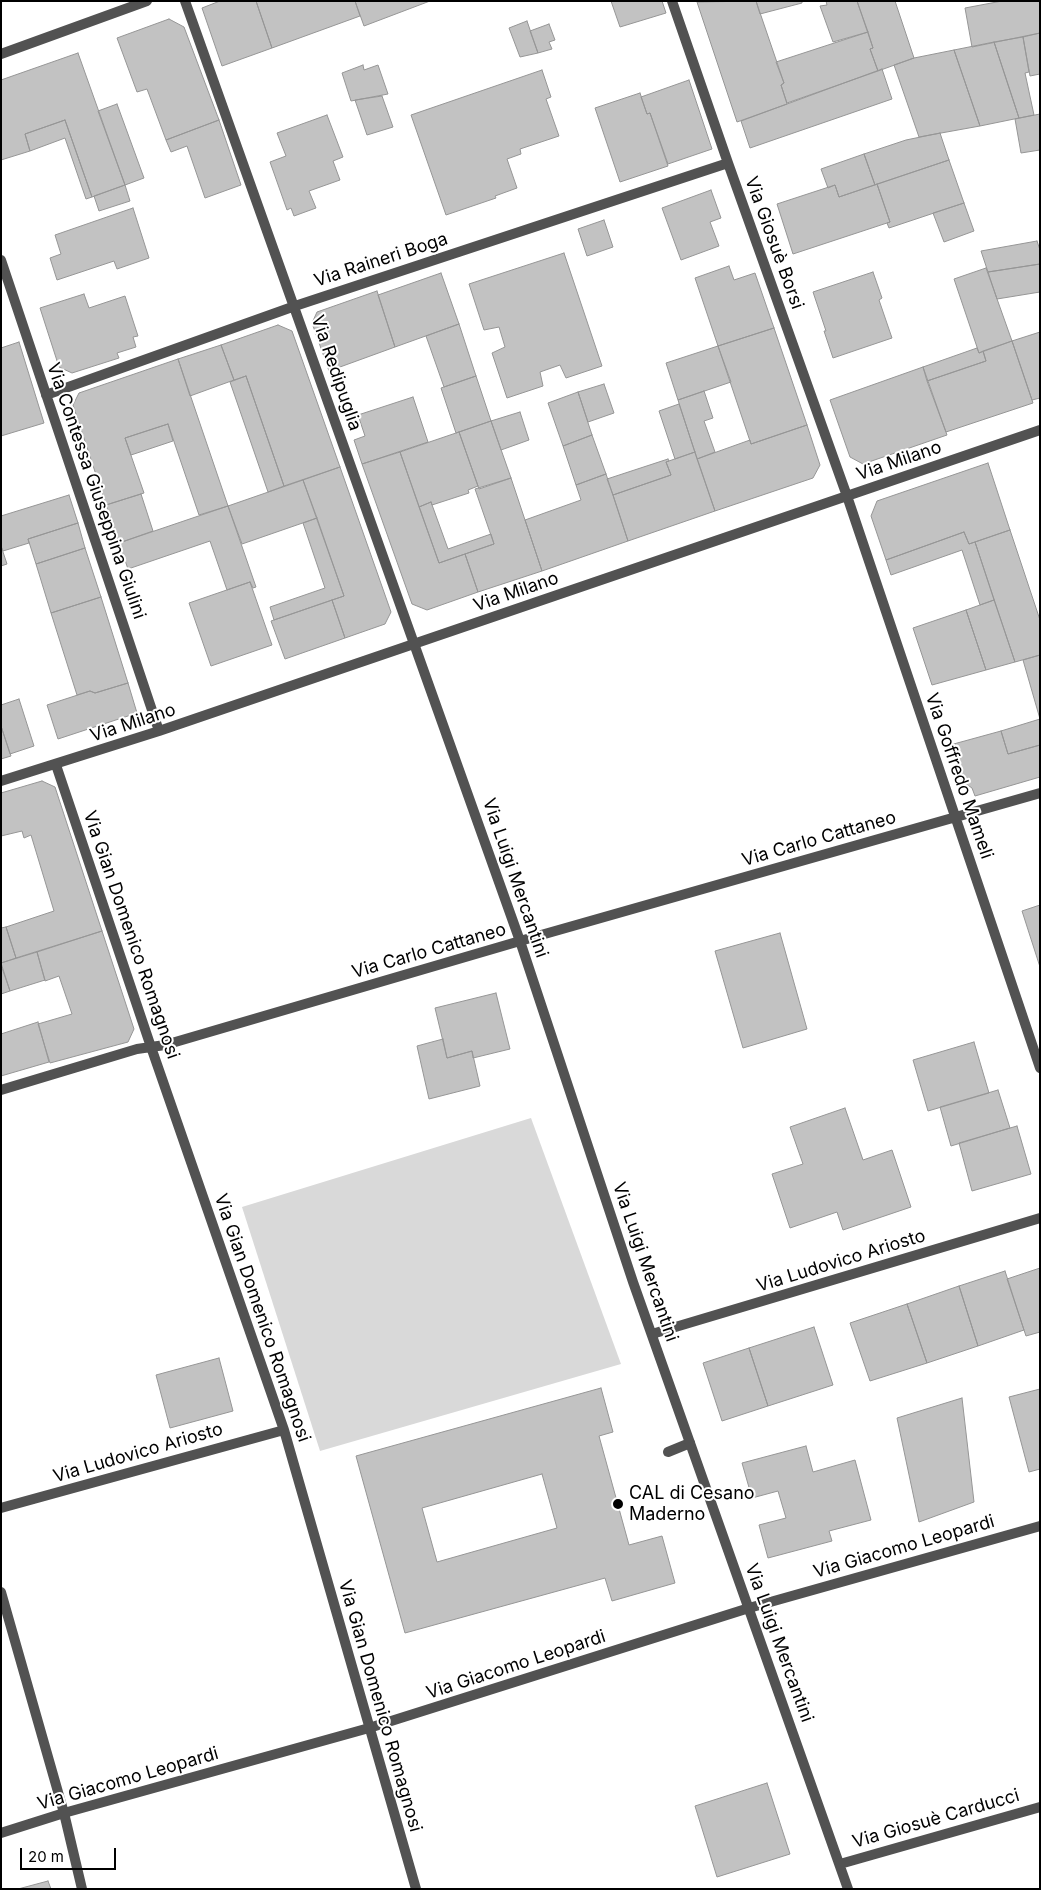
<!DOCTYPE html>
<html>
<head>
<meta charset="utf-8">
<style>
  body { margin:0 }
  #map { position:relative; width:1041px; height:1890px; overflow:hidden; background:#fff; font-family:Inter,sans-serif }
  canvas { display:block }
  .frame { position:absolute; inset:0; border:2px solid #000; pointer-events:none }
  .scale { position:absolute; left:20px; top:1848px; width:96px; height:22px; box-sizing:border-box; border:2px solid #000; border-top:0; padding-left:6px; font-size:15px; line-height:18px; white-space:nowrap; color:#000; -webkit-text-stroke:4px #fff; paint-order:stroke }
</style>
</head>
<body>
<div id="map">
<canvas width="1041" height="1890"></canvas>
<div class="frame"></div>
<div class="scale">20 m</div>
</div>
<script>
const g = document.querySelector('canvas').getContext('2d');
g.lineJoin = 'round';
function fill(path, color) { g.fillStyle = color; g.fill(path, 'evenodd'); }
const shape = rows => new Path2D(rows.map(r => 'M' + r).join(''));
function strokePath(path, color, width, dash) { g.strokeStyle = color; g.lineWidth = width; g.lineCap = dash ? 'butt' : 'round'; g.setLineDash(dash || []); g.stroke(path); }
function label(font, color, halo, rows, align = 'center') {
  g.font = font + ' Inter,sans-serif'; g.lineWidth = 4; g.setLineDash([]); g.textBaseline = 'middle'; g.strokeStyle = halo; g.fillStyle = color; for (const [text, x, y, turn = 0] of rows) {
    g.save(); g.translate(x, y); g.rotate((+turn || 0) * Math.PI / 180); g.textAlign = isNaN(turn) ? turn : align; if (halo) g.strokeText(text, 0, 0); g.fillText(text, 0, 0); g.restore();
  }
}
const green = shape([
  [531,1118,621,1364,320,1451,242,1207]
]);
const building = shape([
  [220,1,256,1,272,48,222,66,202,8,220,1],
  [256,1,355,1,360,16,272,48,256,1],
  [355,1,430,1,364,26,355,1],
  [611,1,662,1,666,13,620,27,611,1],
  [756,1,784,83,781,85,787,104,737,122,697,2,756,1],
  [756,1,802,1,802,3,760,14,756,1],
  [826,1,857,1,868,32,833,42,820,6,827,5,826,1],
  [857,1,895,1,914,58,878,71,870,49,873,48,857,1],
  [1002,1,1040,1,1040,33,972,47,965,8,1002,1],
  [169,19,184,27,219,120,166,140,147,89,137,92,117,38,169,19],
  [527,21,538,53,520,57,509,28,527,21],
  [549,24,555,40,549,42,552,49,538,53,530,31,549,24],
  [868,32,873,48,870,49,878,71,787,103,781,85,784,83,776,62,868,32],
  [1040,33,1040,74,1030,76,1023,37,1040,33],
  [1023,37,1029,72,1025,73,1034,115,1019,118,994,42,1023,37],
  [994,42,1019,118,980,126,954,50,994,42],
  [954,50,980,126,919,137,894,65,914,58,954,50],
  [78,53,125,185,92,197,65,120,25,134,30,151,1,160,1,80,78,53],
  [363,65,364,70,378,65,388,94,351,101,342,73,363,65],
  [882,69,892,99,750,148,741,121,882,69],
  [542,70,551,97,546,99,559,136,520,149,521,154,507,159,517,188,495,196,496,198,446,215,411,115,542,70],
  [689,80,712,149,668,164,650,113,647,114,641,97,689,80],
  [640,93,647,114,650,113,668,166,620,182,595,108,640,93],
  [382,96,393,127,367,135,355,100,382,96],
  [117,104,144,178,125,185,98,111,117,104],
  [1040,114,1040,150,1021,153,1015,119,1040,114],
  [327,115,343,157,333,161,340,180,309,191,316,208,294,216,291,208,287,210,270,162,286,156,277,133,327,115],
  [65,120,92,197,86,199,65,138,30,151,25,134,65,120],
  [219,120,241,185,205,198,187,146,171,152,166,140,219,120],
  [940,133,949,160,875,185,864,154,906,140,940,133],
  [864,154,875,185,839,197,835,185,828,188,821,169,864,154],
  [949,160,964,203,889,228,887,223,890,222,877,184,949,160],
  [877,184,890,222,793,254,777,204,835,185,839,197,877,184],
  [125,185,130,201,99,211,94,196,125,185],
  [711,190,721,218,710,222,719,246,681,260,662,208,711,190],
  [964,203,974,231,944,242,933,213,964,203],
  [133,208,149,258,117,269,114,261,57,280,50,258,61,254,55,235,133,208],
  [604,220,613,247,587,256,578,229,604,220],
  [1037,241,1040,250,1040,264,988,272,981,251,1037,241],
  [564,253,602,366,566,378,560,365,540,372,543,386,507,398,492,353,505,347,499,327,484,330,469,284,564,253],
  [1040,264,1040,292,997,299,988,272,1040,264],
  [729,266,734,280,755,273,774,328,718,346,695,278,729,266],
  [986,268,1012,341,979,353,954,279,986,268],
  [873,272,882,298,879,300,892,338,833,358,824,331,826,331,813,292,873,272],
  [441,273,459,324,395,347,378,295,441,273],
  [377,291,395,347,329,371,312,323,317,312,377,291],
  [84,294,89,308,125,296,138,336,133,337,136,347,117,353,119,358,72,373,59,367,40,308,84,294],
  [459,324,476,376,444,387,426,336,459,324],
  [278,325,292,331,340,467,284,486,246,376,234,380,221,345,278,325],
  [774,328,807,425,751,444,718,346,774,328],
  [1040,332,1040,398,1032,400,1012,341,1040,332],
  [1012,341,1033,403,946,432,927,381,986,361,983,351,1012,341],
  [19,342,44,423,1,436,1,348,19,342],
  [221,345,234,380,190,396,178,359,221,345],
  [718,346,731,382,678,400,666,363,718,346],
  [977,348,979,353,983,351,986,361,927,381,923,367,977,348],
  [178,359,228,506,199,515,168,424,125,438,144,493,106,505,73,405,79,393,178,359],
  [923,367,947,435,863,464,850,457,830,400,923,367],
  [246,376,284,486,268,492,230,382,246,376],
  [476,376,491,421,456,433,441,388,476,376],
  [604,384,614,413,588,422,578,392,604,384],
  [704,391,713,418,704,421,715,452,697,459,678,400,704,391],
  [578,392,592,435,563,446,548,403,578,392],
  [413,397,428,442,362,464,354,440,365,436,358,415,413,397],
  [679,404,695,452,675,459,659,411,679,404],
  [520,412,529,440,501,450,491,421,520,412],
  [491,421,511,478,479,489,459,432,491,421],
  [168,424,173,441,131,455,125,438,168,424],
  [807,425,820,465,813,478,715,511,697,459,750,440,751,444,807,425],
  [459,432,478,486,468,490,469,493,432,505,431,502,419,507,400,452,459,432],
  [592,435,606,474,576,485,563,446,592,435],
  [400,452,439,563,465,554,478,592,427,610,412,604,362,464,400,452],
  [695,452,715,511,628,541,613,495,671,475,666,462,695,452],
  [668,459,669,461,666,462,671,475,613,495,607,479,668,459],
  [988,463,1010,530,969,544,964,532,886,560,871,516,877,501,988,463],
  [340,467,391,612,385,624,345,638,332,600,344,596,303,480,340,467],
  [606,474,628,541,542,571,525,520,581,500,576,485,606,474],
  [511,478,542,571,478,592,465,554,494,544,475,489,511,478],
  [303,480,317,518,242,544,228,506,303,480],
  [141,494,153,531,119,543,106,505,141,494],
  [69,495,78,523,28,539,29,543,3,551,1,546,1,516,69,495],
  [431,502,448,549,491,534,494,544,439,563,419,507,431,502],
  [228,506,256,587,253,588,250,582,227,590,210,541,128,569,119,543,228,506],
  [317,518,344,596,274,620,270,607,325,588,303,523,317,518],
  [78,523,85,548,36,564,28,539,78,523],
  [1010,530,1040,620,1040,655,1015,662,975,542,1010,530],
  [964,532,969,544,975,542,994,600,980,605,962,550,891,575,886,560,964,532],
  [1,546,7,564,1,566,1,546],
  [85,548,101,597,51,613,36,564,85,548],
  [250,582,272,645,211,666,189,603,250,582],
  [101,597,128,683,95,693,90,691,77,695,51,613,101,597],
  [332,600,345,638,285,659,271,621,332,600],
  [994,600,1015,662,986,670,966,610,994,600],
  [966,610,986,670,932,685,913,628,966,610],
  [1040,655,1040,719,1023,660,1040,655],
  [128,683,137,713,58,739,47,705,90,691,95,693,128,683],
  [19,699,34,746,10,754,1,726,1,705,19,699],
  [1040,719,1040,745,1008,754,1001,731,1040,719],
  [1,726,11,756,1,759,1,726],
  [1001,731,1008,754,1040,745,1040,777,975,796,972,788,963,782,950,745,1001,731],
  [42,781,55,787,102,931,16,958,6,927,54,911,31,835,24,838,22,831,1,836,1,793,42,781],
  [1040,905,1040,967,1022,911,1040,905],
  [6,927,16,958,1,963,1,928,6,927],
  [102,931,134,1029,128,1042,50,1063,38,1024,72,1014,59,976,45,981,37,952,102,931],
  [780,933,807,1029,743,1048,715,951,780,933],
  [37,952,45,980,10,991,1,963,37,952],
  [1,965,10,991,1,994,1,965],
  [496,993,510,1049,473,1058,472,1051,447,1058,435,1008,496,993],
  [38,1022,49,1062,1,1076,1,1034,38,1022],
  [443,1039,447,1058,472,1051,480,1086,429,1099,417,1046,443,1039],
  [974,1042,989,1093,928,1111,913,1060,974,1042],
  [998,1090,1010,1128,951,1146,940,1107,998,1090],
  [845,1108,863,1160,892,1150,911,1207,843,1230,837,1212,790,1228,772,1174,803,1164,790,1127,845,1108],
  [1017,1126,1031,1174,972,1191,959,1143,1017,1126],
  [1040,1268,1040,1332,1026,1336,1007,1279,1040,1268],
  [1005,1271,1024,1330,978,1346,959,1286,1005,1271],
  [959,1286,978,1346,927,1363,907,1304,959,1286],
  [907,1304,927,1363,870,1381,850,1323,907,1304],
  [814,1327,833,1385,768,1406,749,1348,814,1327],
  [749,1348,768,1406,722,1421,703,1363,749,1348],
  [219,1358,233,1411,170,1428,156,1375,219,1358],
  [601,1388,613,1432,599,1436,629,1545,662,1536,675,1583,612,1601,605,1578,405,1633,356,1456,601,1388],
  [542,1474,557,1528,437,1562,422,1508,542,1474],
  [1040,1389,1040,1469,1029,1472,1009,1397,1040,1389],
  [962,1398,974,1502,919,1522,897,1418,962,1398],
  [806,1446,813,1472,855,1460,871,1520,829,1531,832,1541,768,1558,759,1525,786,1518,778,1491,752,1498,742,1463,806,1446],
  [767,1783,790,1854,717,1877,695,1806,767,1783],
  [48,1881,51,1889,18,1889,48,1881]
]);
const lane = shape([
  [668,1452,690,1443]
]);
const street = shape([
  [185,1,520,941,633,1282,848,1889],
  [672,1,728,163,847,496,1040,1068],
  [1,54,147,1],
  [1,260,159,731],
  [46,395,295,306,728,163],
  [56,765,151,1047,284,1430,416,1889],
  [1,781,159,731,1040,430],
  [1,1090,137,1049,165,1045,520,941,1040,793],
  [652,1334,1040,1218],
  [1,1508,284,1430],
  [1,1592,64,1813,82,1889],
  [1,1833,64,1813,369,1728,749,1608,1040,1526],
  [840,1864,1040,1807]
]);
const markers = [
  [618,1504,6,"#000"]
];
const streetNames = [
  ["Via Giosuè Borsi",774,243,70],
  ["Via Raineri Boga",381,260,-18],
  ["Via Redipuglia",336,373,71],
  ["Via Milano",899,461,-19],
  ["Via Contessa Giuseppina Giulini",96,491,71],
  ["Via Milano",516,592,-19],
  ["Via Milano",133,723,-18],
  ["Via Goffredo Mameli",959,776,71],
  ["Via Carlo Cattaneo",819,839,-16],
  ["Via Luigi Mercantini",515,878,71],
  ["Via Gian Domenico Romagnosi",131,935,71],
  ["Via Carlo Cattaneo",429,951,-16],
  ["Via Ludovico Ariosto",841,1261,-17],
  ["Via Luigi Mercantini",645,1262,71],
  ["Via Gian Domenico Romagnosi",262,1318,71],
  ["Via Ludovico Ariosto",138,1453,-16],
  ["Via Giacomo Leopardi",904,1547,-16],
  ["Via Luigi Mercantini",779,1643,70],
  ["Via Giacomo Leopardi",516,1665,-18],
  ["Via Gian Domenico Romagnosi",380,1706,74],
  ["Via Giacomo Leopardi",128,1779,-16],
  ["Via Giosuè Carducci",936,1819,-16]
];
const poiNames = [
  ["CAL di Cesano",629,1494],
  ["Maderno",629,1515]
];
fill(green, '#d9d9d9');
fill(building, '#c2c2c2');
strokePath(building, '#969696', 1);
strokePath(lane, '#525252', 10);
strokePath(street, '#525252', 10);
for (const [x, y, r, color] of markers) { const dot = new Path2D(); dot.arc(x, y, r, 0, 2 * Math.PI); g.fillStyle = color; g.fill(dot); strokePath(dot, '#fff', 2); }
label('18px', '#000', '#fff', streetNames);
label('18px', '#000', '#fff', poiNames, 'left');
</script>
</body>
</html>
